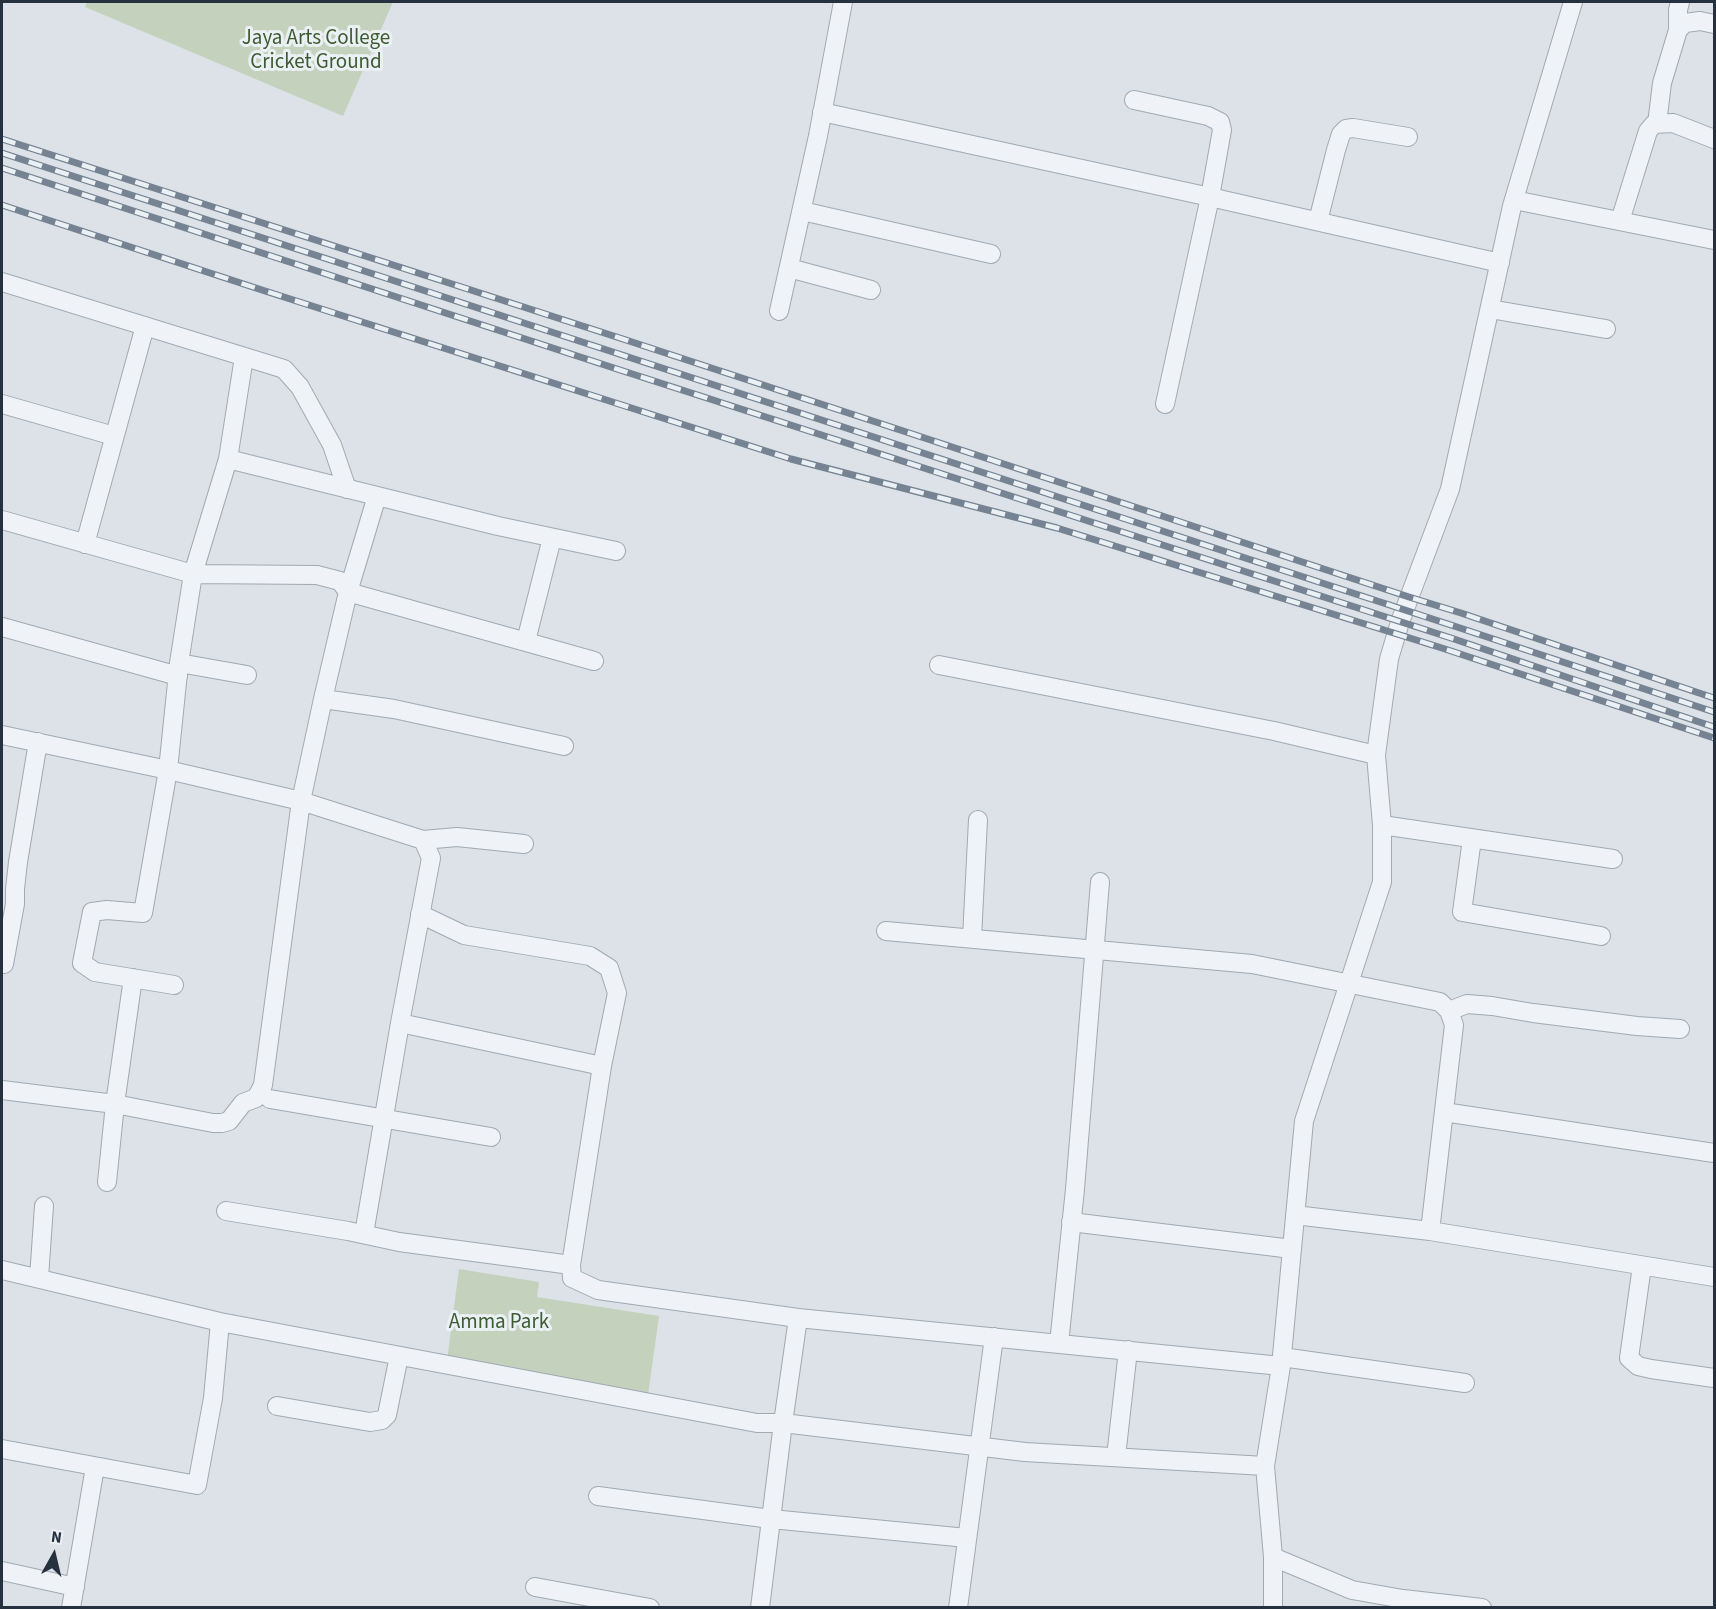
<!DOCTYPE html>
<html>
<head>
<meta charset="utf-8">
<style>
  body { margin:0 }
  #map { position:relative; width:1716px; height:1609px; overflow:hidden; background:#dce2e7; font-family:"Source Sans 3",sans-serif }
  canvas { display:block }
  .frame { position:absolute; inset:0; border:3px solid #25313f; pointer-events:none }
  .north { position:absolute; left:24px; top:1525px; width:60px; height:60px; -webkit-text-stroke:4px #ebf0f5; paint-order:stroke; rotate:8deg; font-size:16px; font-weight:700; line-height:24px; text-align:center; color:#25313f }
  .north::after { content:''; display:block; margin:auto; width:21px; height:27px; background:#25313f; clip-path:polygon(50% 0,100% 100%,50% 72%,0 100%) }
</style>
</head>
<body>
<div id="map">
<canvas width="1716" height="1609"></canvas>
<div class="frame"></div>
<div class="north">N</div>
</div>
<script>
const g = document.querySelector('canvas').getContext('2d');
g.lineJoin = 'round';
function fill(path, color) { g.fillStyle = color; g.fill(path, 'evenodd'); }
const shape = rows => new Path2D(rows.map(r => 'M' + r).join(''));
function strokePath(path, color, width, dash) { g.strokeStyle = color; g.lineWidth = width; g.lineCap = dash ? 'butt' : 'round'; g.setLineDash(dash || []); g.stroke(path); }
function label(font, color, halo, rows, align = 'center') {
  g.font = font + ' "Source Sans 3",sans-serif'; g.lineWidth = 6; g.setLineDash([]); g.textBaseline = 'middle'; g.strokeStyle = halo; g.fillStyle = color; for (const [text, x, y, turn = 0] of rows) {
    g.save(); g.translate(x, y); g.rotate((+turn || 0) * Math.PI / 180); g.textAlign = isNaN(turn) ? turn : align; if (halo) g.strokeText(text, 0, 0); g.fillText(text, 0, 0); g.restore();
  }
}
const green = shape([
  [87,2,393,2,343,116,85,7],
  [459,1269,539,1282,537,1297,659,1316,648,1395,447,1361]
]);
const minor = shape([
  [1678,30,1678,10,1680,2],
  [1134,100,1208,116,1220,122,1222,130,1210,197,1165,404],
  [822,112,1210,197,1500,263],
  [1657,124,1662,83,1678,30,1685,23,1700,21,1714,24],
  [1514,200,1714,240],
  [802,211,991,254],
  [1318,221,1336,150,1341,134,1346,129,1353,128,1408,137],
  [1620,221,1648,131,1654,124,1673,123,1714,139],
  [789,268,871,290],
  [2,282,284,369,300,387,332,445,347,489],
  [1490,309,1606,329],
  [779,311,818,136,843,2],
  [2,404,114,436],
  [228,459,498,526,616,551],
  [2,520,193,574,317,575,340,581,348,592,594,661],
  [85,544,145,326],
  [2,627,178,676],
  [526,641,552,538],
  [179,663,247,675],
  [939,665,1274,731,1376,755],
  [323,699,394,709,564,746],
  [2,735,168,770,301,801,423,840,431,858,400,1023,364,1234],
  [1382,825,1613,859],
  [1472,839,1462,912,1601,936],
  [423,840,457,837,524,844],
  [420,914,464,935,590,956,609,968,617,993,602,1066,571,1265,572,1278,598,1290,798,1318],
  [886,931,1252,964,1440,1002,1449,1011,1454,1025,1430,1231,1295,1215],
  [972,938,978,820],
  [4,964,15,904,15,889,18,862,38,742],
  [174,985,95,972,82,963,92,912,107,910,143,913,168,770,179,663,193,574,228,459,244,357],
  [1449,1011,1467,1004,1492,1006,1533,1013,1637,1026,1680,1029],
  [400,1023,602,1066],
  [2,1090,115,1104,213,1123,222,1123,229,1121,243,1103,256,1098,260,1091,263,1085,301,801,323,699,348,592,377,496],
  [270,1099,491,1137],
  [1444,1112,1714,1153],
  [107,1182,115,1104,133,978],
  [226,1211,348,1231,399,1242,571,1265],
  [1071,1222,1292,1249],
  [1430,1231,1714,1277],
  [1642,1266,1629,1358,1638,1366,1651,1369,1714,1378],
  [2,1270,220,1322,757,1423,783,1423,798,1318,1281,1366],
  [39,1278,44,1206],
  [1059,1344,1075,1189,1100,882],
  [1282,1357,1465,1383],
  [277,1406,370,1422,382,1420,387,1415,399,1356],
  [2,1449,197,1485,213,1398,220,1322],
  [1116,1457,1128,1350],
  [598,1496,771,1519,967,1538],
  [1273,1557,1352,1590,1403,1599,1482,1608],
  [2,1571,75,1587],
  [535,1587,650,1608],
  [71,1608,95,1467],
  [760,1608,783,1423,1025,1452,1265,1466],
  [958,1608,994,1337],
  [1273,1608,1273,1557,1265,1466,1281,1366,1304,1121,1382,882,1382,825,1376,755,1389,659,1400,622,1450,489,1512,206,1573,2]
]);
const rail = shape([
  [2,139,626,340,1409,597,1461,613,1714,698],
  [2,153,1454,626,1714,712],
  [2,168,620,370,1451,638,1714,727],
  [2,205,262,290,791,459,1057,528,1445,649,1714,738]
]);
const parkNames = [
  ["Jaya Arts College",316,39],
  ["Cricket Ground",316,63],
  ["Amma Park",499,1323]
];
fill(green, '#c4d2bd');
strokePath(minor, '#a1a9b1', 20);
strokePath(minor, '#eff2f6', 18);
strokePath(rail, '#758392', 7);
strokePath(rail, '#ebf0f5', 4.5, [14]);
label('21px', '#3d5b31', '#ebf0f5', parkNames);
</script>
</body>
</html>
